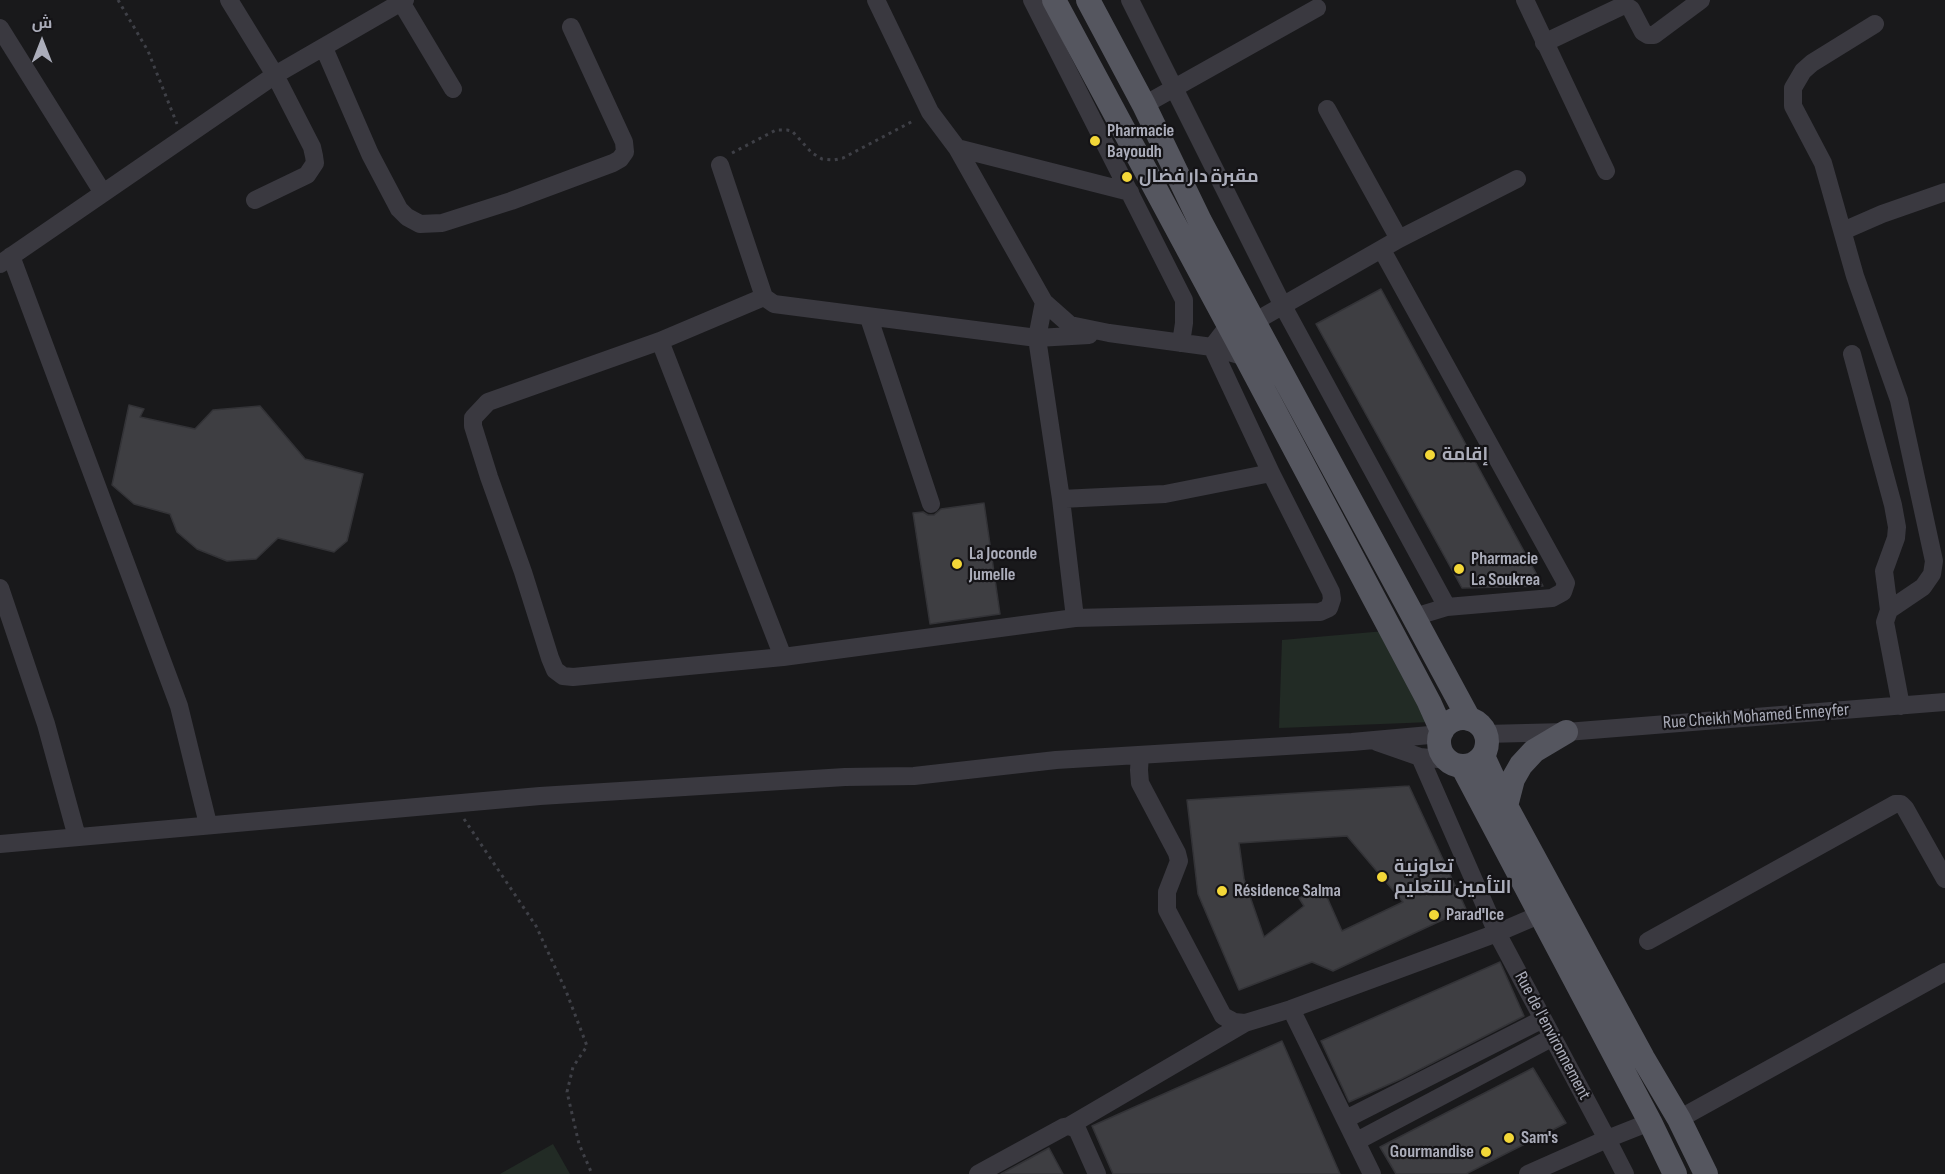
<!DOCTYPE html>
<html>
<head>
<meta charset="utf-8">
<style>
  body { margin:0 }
  #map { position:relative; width:1945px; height:1174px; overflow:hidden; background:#19191b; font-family:"Sofia Sans Condensed",Cairo,sans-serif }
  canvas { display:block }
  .north { position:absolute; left:12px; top:12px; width:60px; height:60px; -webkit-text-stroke:4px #141316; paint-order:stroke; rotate:0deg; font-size:16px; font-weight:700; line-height:24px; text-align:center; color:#abadba }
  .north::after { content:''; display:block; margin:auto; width:21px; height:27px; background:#abadba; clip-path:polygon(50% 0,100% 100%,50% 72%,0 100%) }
</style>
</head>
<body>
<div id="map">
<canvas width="1945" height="1174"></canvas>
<div class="north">ش</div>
</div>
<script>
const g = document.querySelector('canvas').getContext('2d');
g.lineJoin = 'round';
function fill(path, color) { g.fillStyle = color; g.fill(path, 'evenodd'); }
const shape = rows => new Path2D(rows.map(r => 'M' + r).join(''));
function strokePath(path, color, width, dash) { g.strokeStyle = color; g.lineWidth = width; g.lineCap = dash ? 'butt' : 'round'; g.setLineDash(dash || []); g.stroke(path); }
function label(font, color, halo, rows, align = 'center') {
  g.font = font + ' "Sofia Sans Condensed",Cairo,sans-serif'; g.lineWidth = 4.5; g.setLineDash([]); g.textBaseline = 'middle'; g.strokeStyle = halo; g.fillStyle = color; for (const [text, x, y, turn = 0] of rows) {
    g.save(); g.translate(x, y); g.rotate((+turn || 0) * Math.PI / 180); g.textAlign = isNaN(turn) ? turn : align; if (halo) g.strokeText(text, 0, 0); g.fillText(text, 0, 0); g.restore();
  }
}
const green = shape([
  [1385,631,1432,722,1279,728,1282,640],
  [553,1144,570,1174,500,1174]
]);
const building = shape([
  [1381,289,1543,586,1462,588,1316,324,1381,289],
  [129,405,144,409,140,417,195,429,213,410,260,406,305,459,363,474,347,541,334,552,278,538,256,559,227,561,197,549,177,532,170,514,134,504,112,485,129,405],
  [984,503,1000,614,930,624,913,513,923,512,928,515,934,515,941,509,984,503],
  [1409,786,1466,909,1333,971,1312,962,1239,990,1198,894,1187,800,1409,786],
  [1347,836,1403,902,1342,931,1323,888,1299,898,1304,906,1264,937,1244,879,1239,843,1347,836],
  [1500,962,1524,1016,1401,1079,1349,1102,1321,1041,1500,962],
  [1282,1041,1340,1174,1113,1174,1092,1126,1282,1041],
  [1533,1068,1566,1123,1466,1174,1396,1174,1380,1147,1533,1068],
  [1049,1148,1063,1174,1001,1174,1049,1148]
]);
const path = shape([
  [118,0,148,51,177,124],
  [732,153,776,130,787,130,792,131,812,153,822,159,834,160,843,158,915,120],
  [464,819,536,926,566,991,587,1046,573,1067,567,1092,579,1144,592,1174]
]);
const minor = shape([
  [229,0,275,75,312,147,314,156,315,163,307,175,255,200],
  [876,0,930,112,957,148,1044,302],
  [1032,0,1184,300,1184,323,1181,343],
  [1130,0,1283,306,1447,607],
  [1525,0,1606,171],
  [401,2,453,89],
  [1875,24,1812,63,1803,71,1793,88,1793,106,1823,163,1855,276,1899,400,1934,561,1932,574,1923,587,1889,610,1885,622,1901,706],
  [0,28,103,193],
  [1544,43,1624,5,1631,9,1643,32,1648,35,1654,35,1701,0],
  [324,48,370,154,399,209,407,217,420,224,442,223,511,201,613,163,620,159,625,152,624,142,571,27],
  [1144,105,1317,8],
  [1327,109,1399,239],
  [957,148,1130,192],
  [720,165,764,297,774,304,1037,338,1044,302,1070,325,1109,333,1212,347,1253,359],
  [1843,231,1882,214,1945,192],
  [1382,250,1566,583,1563,592,1552,598,1447,607,1414,617],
  [11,256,179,706,208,824],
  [0,264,275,75,405,0],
  [764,297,660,341,488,402,473,418,473,426,489,477,523,572,550,658,555,670,563,676,573,677,783,657,1075,618,1320,612,1329,608,1332,599,1331,592,1271,473,1212,347,1229,325],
  [869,318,931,504],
  [1254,322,1399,239,1517,179],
  [660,341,783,657],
  [1852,354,1893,505,1897,527,1896,538,1884,571,1889,610],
  [1061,499,1165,494,1271,473],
  [0,588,46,724,77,837],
  [1075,618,1061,499,1037,338,1089,335],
  [1485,734,1566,732,1945,702],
  [1377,742,1420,757,1447,760],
  [1140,755,1139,770,1140,783,1177,853,1179,861,1167,892,1167,910,1223,1016,1234,1022,1245,1023,1291,1009,1497,933,1539,915],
  [1420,757,1497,933,1607,1139,1650,1122],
  [0,844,540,796,845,777,914,776,1056,760,1352,742,1441,734],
  [1648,941,1895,804,1901,804,1905,808,1945,879],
  [1291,1009,1372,1174],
  [1346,1119,1543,1019],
  [1679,1119,1945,972],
  [1069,1126,1245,1023],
  [1357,1141,1553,1037],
  [978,1174,1064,1127,1069,1126,1077,1129,1097,1174],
  [1528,1174,1607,1139,1625,1174]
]);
const major = shape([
  [1054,0,1247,359,1429,702,1442,731],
  [1088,0,1144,105,1200,221,1254,322,1469,719],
  '1439 742a24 24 0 1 1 48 0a24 24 0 1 1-48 0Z',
  [1483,756,1506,806,1643,1058,1679,1119,1706,1174],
  [1462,766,1650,1122,1675,1174],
  [1506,806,1513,779,1521,765,1534,751,1566,732]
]);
const markers = [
  [1095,141,6,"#f3d738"],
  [1127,177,6,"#f3d738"],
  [1430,455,6,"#f3d738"],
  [957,564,6,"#f3d738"],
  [1459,569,6,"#f3d738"],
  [1382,877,6,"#f3d738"],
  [1222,891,6,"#f3d738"],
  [1434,915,6,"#f3d738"],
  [1509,1138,6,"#f3d738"],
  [1486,1152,6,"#f3d738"]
];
const poiNames = [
  ["Pharmacie",1107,131],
  ["Bayoudh",1107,152],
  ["مقبرة دار فضال",1139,177],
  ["إقامة",1442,455],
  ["La Joconde",969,554],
  ["Jumelle",969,575],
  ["Pharmacie",1471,559],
  ["La Soukrea",1471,580],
  ["تعاونية",1394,867],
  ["التأمين للتعليم",1394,888],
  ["Résidence Salma",1234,891],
  ["Parad'Ice",1446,915],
  ["Sam's",1521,1138],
  ["Gourmandise",1474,1152,"right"]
];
const streetNames = [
  ["Rue Cheikh Mohamed Enneyfer",1756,717,-4],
  ["Rue de l'environnement",1552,1036,62]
];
fill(green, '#222b25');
fill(building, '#3e3e42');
strokePath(building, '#333337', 1.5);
strokePath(path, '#3f4047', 3, [3, 4.5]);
strokePath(minor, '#3a3940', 18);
strokePath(major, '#55565f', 24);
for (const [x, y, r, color] of markers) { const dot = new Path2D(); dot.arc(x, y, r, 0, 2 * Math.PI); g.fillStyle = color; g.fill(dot); strokePath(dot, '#141316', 2); }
label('bold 18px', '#abadba', '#141316', poiNames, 'left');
label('18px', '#abadba', '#141316', streetNames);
</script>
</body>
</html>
